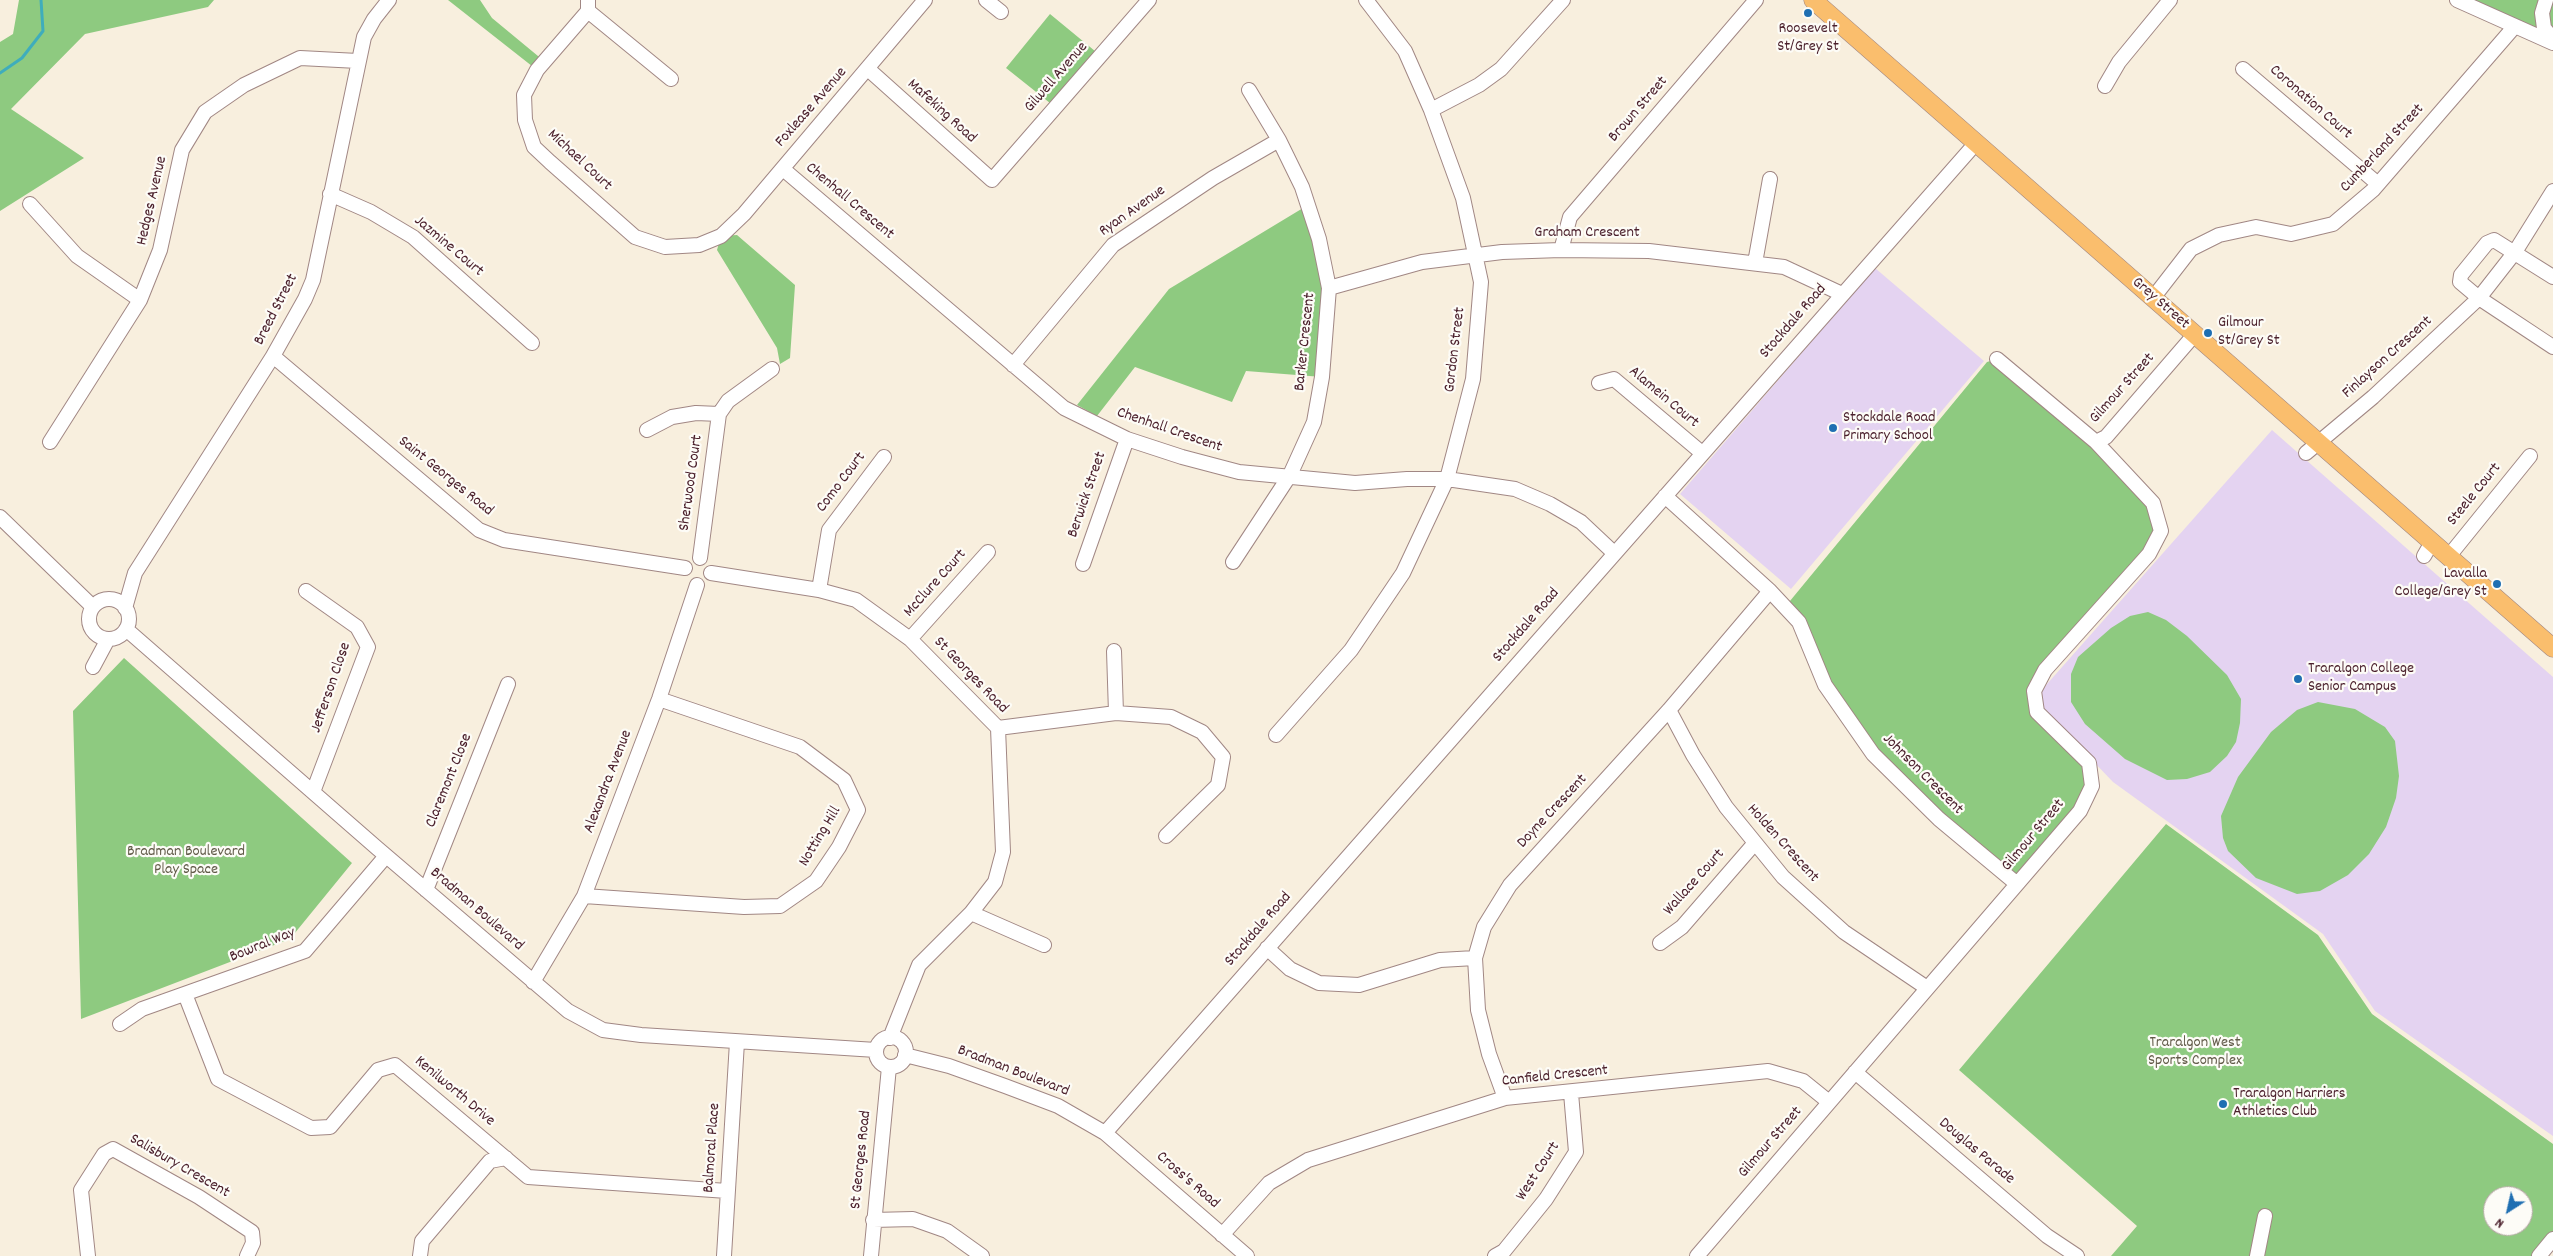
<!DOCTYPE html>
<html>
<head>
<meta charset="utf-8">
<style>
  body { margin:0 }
  #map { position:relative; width:2553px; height:1256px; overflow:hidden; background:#f8efde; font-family:Dekko,sans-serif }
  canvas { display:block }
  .north { position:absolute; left:2483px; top:1186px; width:50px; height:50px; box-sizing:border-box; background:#fdfcf7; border:1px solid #b5a4a5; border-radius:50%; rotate:215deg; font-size:14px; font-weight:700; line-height:20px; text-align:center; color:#4a1f2b }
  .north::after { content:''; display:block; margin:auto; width:18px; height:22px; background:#1f6fb2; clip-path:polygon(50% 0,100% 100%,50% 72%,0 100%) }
</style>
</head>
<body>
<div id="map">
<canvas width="2553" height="1256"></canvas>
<div class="north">N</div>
</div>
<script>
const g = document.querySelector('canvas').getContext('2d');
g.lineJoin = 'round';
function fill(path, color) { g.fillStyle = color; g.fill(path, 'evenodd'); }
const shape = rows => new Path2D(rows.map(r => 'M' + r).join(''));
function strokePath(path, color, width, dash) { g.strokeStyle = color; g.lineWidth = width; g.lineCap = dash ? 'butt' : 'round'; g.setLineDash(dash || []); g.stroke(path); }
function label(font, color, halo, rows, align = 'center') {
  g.font = font + ' Dekko,sans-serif'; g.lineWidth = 4.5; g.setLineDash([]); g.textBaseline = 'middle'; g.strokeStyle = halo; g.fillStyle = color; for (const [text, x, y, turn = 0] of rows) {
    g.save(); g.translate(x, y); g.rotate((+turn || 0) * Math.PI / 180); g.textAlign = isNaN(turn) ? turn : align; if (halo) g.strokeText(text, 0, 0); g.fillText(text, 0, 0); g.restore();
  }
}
const built = shape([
  [1875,268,1984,361,1791,589,1680,494],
  [2272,430,2553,677,2553,1136,2375,1011,2323,934,2113,782,2043,709,2042,691,2047,684]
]);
const green = shape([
  [19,0,214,0,208,7,85,34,11,109,84,158,0,211,0,42,13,34],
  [448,0,480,0,492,18,544,61,537,70],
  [2456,0,2553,0,2553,43],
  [1050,14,1101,56,1055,107,1006,68],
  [1308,205,1329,288,1322,377,1246,371,1232,402,1135,367,1097,416,1077,405,1169,289],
  [737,235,795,285,790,358,780,364,777,348,717,250,721,236],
  [1997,359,2153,503,2161,531,2045,670,2037,712,2089,763,2092,786,2017,884,1873,754,1785,607,1987,362],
  [2148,612,2166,620,2187,636,2227,675,2241,699,2240,723,2236,742,2227,756,2210,772,2187,779,2167,780,2125,759,2085,724,2071,702,2071,674,2078,657,2111,628,2130,616],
  [124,658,352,863,290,939,81,1019,73,711],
  [2318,702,2355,709,2385,727,2395,741,2399,776,2396,798,2386,827,2369,854,2348,875,2320,891,2297,894,2256,878,2228,851,2223,838,2221,816,2238,777,2271,732,2297,710],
  [2166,824,2318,935,2372,1014,2553,1144,2553,1237,2537,1256,2111,1256,2137,1226,1959,1070],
  [2493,1196,2523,1196,2523,1226,2493,1226]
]);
const stream = shape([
  [0,73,22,58,43,31,41,0]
]);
const minor = shape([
  [588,0,588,11,537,70,524,95,525,120,534,147,550,162,635,237,665,247,699,245,721,236,744,214,925,0],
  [986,0,1001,12],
  [2457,0,2553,43],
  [2546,0,2542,13,2544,28,2553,39],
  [588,11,671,79],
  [868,69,992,180,1149,0],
  [2243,69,2378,184],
  [2105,86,2119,62,2170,0],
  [1431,110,1479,85,1501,69,1563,0],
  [783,169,1064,408,1127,439,1182,457,1239,472,1355,483,1407,479,1447,479,1515,489,1550,504,1581,522,1614,553],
  [330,194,371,212,413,237,532,343],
  [30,204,77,256,140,300],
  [1561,250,1570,217,1756,0],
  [1755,263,1770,179],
  [2553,277,2494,240,2487,243,2461,275,2460,282,2479,298,2553,347],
  [1329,288,1422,262,1502,252,1561,250,1649,251,1784,267,1842,294],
  [2153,298,2191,249,2219,235,2256,227,2291,234,2333,224,2373,190,2515,26],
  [273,356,479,530,504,540,685,568],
  [1997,359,2096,442],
  [1013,365,1113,245,1213,178,1279,140],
  [1599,383,1614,379,1702,453],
  [647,430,672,417,696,413,719,414],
  [50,442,140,300,160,250,182,150,205,112,244,85,300,58,358,61],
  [2306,453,2373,397,2479,298,2515,252,2553,191],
  [1665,496,1770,591,1799,622,1825,685,1873,754,1939,819,2017,884],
  [0,517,93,607],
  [2424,556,2432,542],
  [2449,556,2530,456],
  [700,558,719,414,728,401,772,369],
  [1233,562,1290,475,1314,422,1322,377,1329,288,1319,239,1302,187,1279,140,1249,90],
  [1083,564,1127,439],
  [711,573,819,590,856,600,910,639,998,728,1003,852,995,882,971,913,919,965,890,1038],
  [819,590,829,530,884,457],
  [306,591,357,627,368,647,313,792],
  '89 619a20 20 0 1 1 40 0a20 20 0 1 1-40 0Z',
  [125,608,135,573,273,356,305,299,313,280,364,37,374,19,389,0],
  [126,629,377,848,568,1011,603,1030,641,1035,876,1050],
  [910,639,988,552],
  [1114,651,1116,713],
  [93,667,108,639],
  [1669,710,1693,755,1726,807,1783,877,1844,932,1927,988],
  [998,728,1116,713,1171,717,1202,732,1223,757,1218,785,1166,836],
  [1276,735,1351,650,1403,573,1447,479,1473,379,1481,282,1463,198,1431,110,1405,51,1366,0],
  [426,890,508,684],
  [584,896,744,907,780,906,816,881,839,847,858,810,844,780,800,747,659,699],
  [971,913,1044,945],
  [1660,943,1682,927,1754,844],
  [1267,948,1290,969,1319,983,1359,985,1440,960,1475,958],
  [533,982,584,896,659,699,697,585],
  [185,994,218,1079,311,1128,330,1127,378,1070,395,1065,528,1177,727,1191],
  [120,1024,142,1009,305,951,386,856],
  '876 1052a15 15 0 1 1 30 0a15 15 0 1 1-30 0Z',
  [905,1055,949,1066,1005,1086,1058,1106,1105,1133,1247,1256],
  [1855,1072,2047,1236,2077,1256],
  [1505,1098,1489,1054,1478,1010,1475,958,1484,927,1510,885,1669,710,1770,591],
  [1105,1133,1976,143],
  [873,1220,913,1219,947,1231,982,1256],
  [1222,1235,1269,1183,1308,1160,1505,1098,1768,1071,1803,1081,1829,1102],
  [88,1256,81,1190,104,1154,113,1149,199,1197,252,1232,253,1243,247,1256],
  [420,1256,422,1241,490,1161,506,1158],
  [724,1256,737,1042],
  [871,1256,889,1067],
  [1495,1256,1504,1251,1546,1199,1576,1152,1571,1093],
  [1697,1256,2080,811,2092,786,2089,763,2037,712,2034,691,2045,670,2149,554,2161,531,2153,503,2096,442,2106,437,2195,334],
  [2257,1256,2265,1216],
  [2539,1256,2553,1239]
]);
const major = shape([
  [1813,0,2553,648]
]);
const markers = [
  [1808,13,5,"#1f6fb2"],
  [2208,333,5,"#1f6fb2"],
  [1833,428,5,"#1f6fb2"],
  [2497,584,5,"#1f6fb2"],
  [2298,679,5,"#1f6fb2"],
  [2223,1104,5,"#1f6fb2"]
];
const poiNames = [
  ["Roosevelt",1808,30,"center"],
  ["St/Grey St",1808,48,"center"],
  ["Gilmour",2218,324],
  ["St/Grey St",2218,342],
  ["Stockdale Road",1843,419],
  ["Primary School",1843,437],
  ["Lavalla",2487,575,"right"],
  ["College/Grey St",2487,593,"right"],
  ["Traralgon College",2308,670],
  ["Senior Campus",2308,688],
  ["Traralgon Harriers",2233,1095],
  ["Athletics Club",2233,1113]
];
const streetNames = [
  ["Gilwell Avenue",1057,78,-49],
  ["Coronation Court",2310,103,41],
  ["Foxlease Avenue",812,108,-49],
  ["Brown Street",1639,110,-49],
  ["Mafeking Road",941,112,42],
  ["Cumberland Street",2383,149,-47],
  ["Michael Court",579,161,43],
  ["Hedges Avenue",153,201,-77],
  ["Chenhall Crescent",849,202,40],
  ["Ryan Avenue",1133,212,-35],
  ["Graham Crescent",1587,234],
  ["Jazmine Court",448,247,40],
  ["Grey Street",2160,304,41],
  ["Breed Street",277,310,-63],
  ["Stockdale Road",1794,322,-49],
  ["Barker Crescent",1306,342,-84],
  ["Gordon Street",1456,350,-83],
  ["Finlayson Crescent",2388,358,-42],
  ["Gilmour Street",2123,389,-48],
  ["Alamein Court",1663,398,40],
  ["Chenhall Crescent",1169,431,19],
  ["Saint Georges Road",445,477,39],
  ["Sherwood Court",692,483,-82],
  ["Como Court",842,483,-53],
  ["Berwick Street",1088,495,-71],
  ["Steele Court",2475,495,-51],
  ["McClure Court",936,584,-48],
  ["Stockdale Road",1527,626,-49],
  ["St Georges Road",970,676,46],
  ["Jefferson Close",332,688,-71],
  ["Johnson Crescent",1922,775,45],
  ["Claremont Close",450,781,-68],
  ["Alexandra Avenue",609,782,-69],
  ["Doyne Crescent",1553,812,-47],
  ["Gilmour Street",2034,836,-50],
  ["Notting Hill",821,837,-59],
  ["Holden Crescent",1782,844,48],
  ["Wallace Court",1695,883,-48],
  ["Bradman Boulevard",476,910,41],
  ["Stockdale Road",1259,930,-49],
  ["Bowral Way",263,946,-22],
  ["Bradman Boulevard",1013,1072,21],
  ["Canfield Crescent",1555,1077,-6],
  ["Kenilworth Drive",454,1092,40],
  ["Gilmour Street",1771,1143,-49],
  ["Balmoral Place",713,1148,-86],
  ["Douglas Parade",1976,1152,40],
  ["St Georges Road",862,1160,-84],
  ["Salisbury Crescent",179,1167,30],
  ["West Court",1539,1172,-57],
  ["Cross's Road",1187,1181,41]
];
const parkNames = [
  ["Bradman Boulevard",186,853],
  ["Play Space",186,871],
  ["Traralgon West",2195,1044],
  ["Sports Complex",2195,1062]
];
fill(built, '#e4d3f1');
fill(green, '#8eca80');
strokePath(stream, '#3fadbc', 3);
strokePath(minor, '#a18784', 16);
strokePath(major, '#a18784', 19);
strokePath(minor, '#fff', 14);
strokePath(major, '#fabe6d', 18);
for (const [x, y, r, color] of markers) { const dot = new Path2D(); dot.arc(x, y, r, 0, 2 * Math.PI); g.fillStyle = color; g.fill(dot); strokePath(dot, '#fdfcf7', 2); }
label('16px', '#4a1f2b', '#fdfcf7', poiNames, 'left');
label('16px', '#4a1f2b', '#fdfcf7', streetNames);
label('16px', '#625b49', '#fdfcf7', parkNames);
</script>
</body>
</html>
